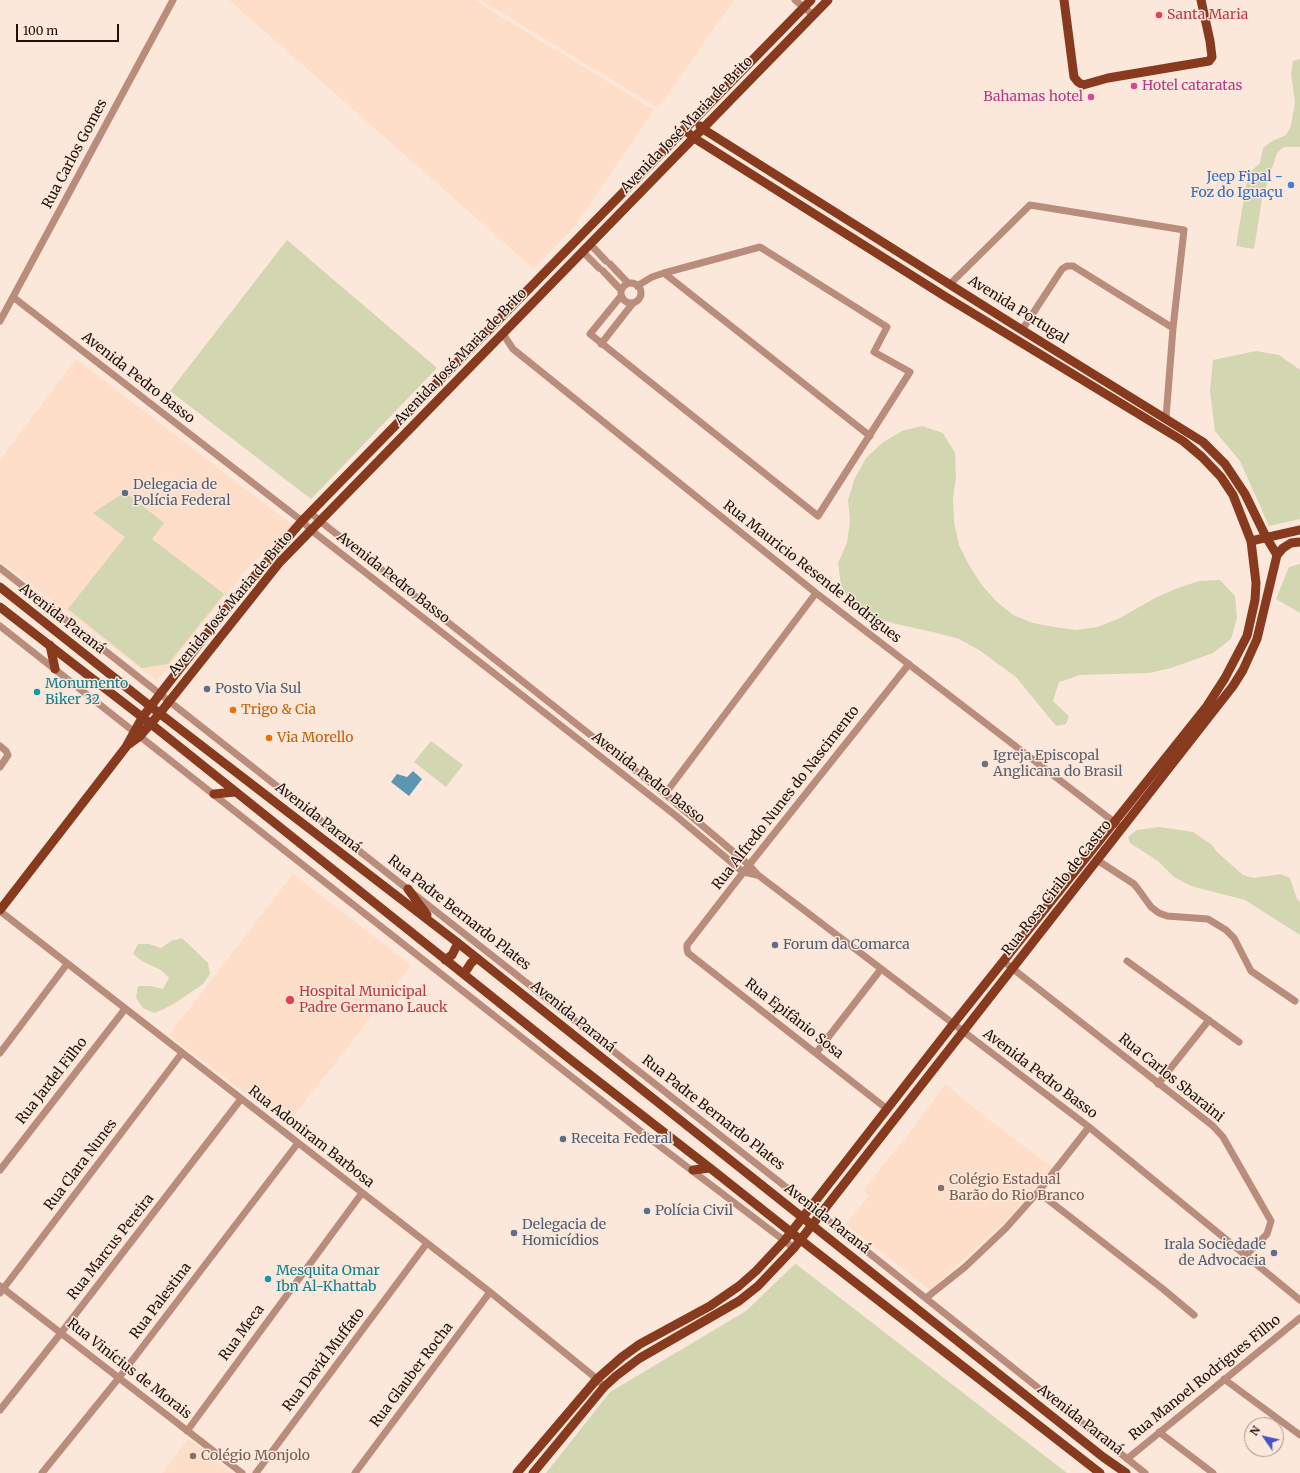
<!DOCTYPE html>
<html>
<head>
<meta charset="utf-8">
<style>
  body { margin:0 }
  #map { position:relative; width:1300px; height:1473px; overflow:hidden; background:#fce8db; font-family:Merriweather,serif }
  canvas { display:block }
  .north { position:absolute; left:1244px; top:1417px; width:40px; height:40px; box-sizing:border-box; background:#fce8db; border:1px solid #a39288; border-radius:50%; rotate:304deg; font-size:11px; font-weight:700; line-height:16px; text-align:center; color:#1e120b }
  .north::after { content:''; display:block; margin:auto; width:14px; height:18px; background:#4852c7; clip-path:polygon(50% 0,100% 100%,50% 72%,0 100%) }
  .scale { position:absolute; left:16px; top:24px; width:103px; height:18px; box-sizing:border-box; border:2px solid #1e120b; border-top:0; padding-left:5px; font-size:12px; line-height:14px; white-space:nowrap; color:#1e120b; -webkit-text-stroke:3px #fce8db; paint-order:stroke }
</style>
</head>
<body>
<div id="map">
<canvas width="1300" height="1473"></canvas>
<div class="north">N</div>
<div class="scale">100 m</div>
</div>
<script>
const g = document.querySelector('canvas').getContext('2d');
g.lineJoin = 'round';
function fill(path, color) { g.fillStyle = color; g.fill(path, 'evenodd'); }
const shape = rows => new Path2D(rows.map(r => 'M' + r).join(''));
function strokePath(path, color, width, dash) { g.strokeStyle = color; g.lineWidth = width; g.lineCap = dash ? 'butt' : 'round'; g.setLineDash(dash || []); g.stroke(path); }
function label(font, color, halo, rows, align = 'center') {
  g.font = font + ' Merriweather,serif'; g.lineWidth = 3; g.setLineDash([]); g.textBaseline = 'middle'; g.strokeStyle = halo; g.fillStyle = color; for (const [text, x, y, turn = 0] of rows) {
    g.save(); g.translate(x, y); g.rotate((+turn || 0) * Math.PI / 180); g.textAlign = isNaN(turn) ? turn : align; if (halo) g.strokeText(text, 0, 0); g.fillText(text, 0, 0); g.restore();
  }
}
const built = shape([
  [229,0,474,0,654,110,574,227,534,269],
  [481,0,734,0,658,108],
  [76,359,294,526,249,566,157,681,0,561,0,460],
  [293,874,411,965,287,1125,169,1035],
  [945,1084,993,1123,1052,1167,1008,1219,930,1290,845,1224,869,1196,863,1190,910,1132],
  [188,1439,233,1473,163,1473]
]);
const green = shape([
  [1300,59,1300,147,1284,147,1277,153,1262,199,1254,249,1236,246,1246,186,1250,172,1260,163,1263,148,1272,141,1286,135,1291,126,1295,102,1291,74,1293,61],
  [287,240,437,368,311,499,170,391],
  [1256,351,1279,355,1300,370,1300,519,1269,526,1240,461,1215,431,1210,391,1213,360],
  [922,426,943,433,955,453,956,476,953,499,954,522,959,545,969,565,981,584,996,601,1013,615,1033,623,1054,627,1076,630,1098,627,1120,618,1157,597,1178,588,1199,581,1220,580,1235,596,1237,618,1231,639,1213,653,1171,668,1149,673,1080,675,1059,682,1053,701,1069,716,1066,724,1056,726,1016,677,979,650,959,639,937,633,892,623,870,616,851,604,841,585,838,563,847,543,850,521,848,500,855,478,866,458,882,443,902,431],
  [125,492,164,523,152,539,224,594,168,664,142,668,68,609,125,537,93,513],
  [1300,564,1300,613,1276,599,1289,567],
  [431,741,463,765,446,787,414,762],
  [1160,827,1193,832,1212,845,1217,852,1243,875,1254,878,1281,874,1290,878,1297,899,1300,902,1300,935,1245,900,1191,886,1174,877,1158,861,1130,843,1128,837,1137,830],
  [182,938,208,963,210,974,203,984,175,1003,164,1009,154,1013,143,1008,136,998,138,986,151,986,163,989,169,978,161,970,142,961,133,954,138,944,149,944,161,948,171,941],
  [795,1264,796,1264,1067,1473,546,1473,610,1392,746,1311]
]);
const water = shape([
  [413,771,422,779,409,796,391,782,397,774,407,777]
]);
const minor = shape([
  [795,0,813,15],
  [590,244,606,261],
  [583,252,599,268],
  [610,264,628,283],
  [603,271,621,290],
  [664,273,870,436],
  '621 293a10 10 0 1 1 20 0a10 10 0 1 1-20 0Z',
  [950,284,1030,205,1184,230,1173,328,1166,418],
  [621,296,590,334,818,516,910,372,874,352,887,327,760,247,664,273,652,277,637,286],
  [13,297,302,521,311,530,675,815,743,872,757,875],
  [0,321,173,0],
  [1022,330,1062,269,1067,266,1073,266,1173,328],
  [503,334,513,349,816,593,1122,828],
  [601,344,633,303],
  [310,512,320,521,665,794,749,865,758,875,1089,1127,1300,1300],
  [0,568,810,1206,1145,1473],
  [0,626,653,1141,794,1248],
  [0,746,6,751,8,755,0,767],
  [665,794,816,593],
  [1097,860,1134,884,1138,889,1151,907,1159,913,1167,916,1208,919,1226,930,1234,938,1251,971,1295,1001],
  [0,911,490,1292,597,1379,604,1387],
  [1003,961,1213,1126,1223,1137,1271,1221,1267,1234,1246,1255],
  [1127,961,1239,1042],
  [0,1053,67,964],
  [816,1053,881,969],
  [1158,1084,1209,1020],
  [887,1109,688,953,687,949,687,945,749,865,909,664],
  [0,1170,125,1009],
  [1038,1192,1163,1289,1194,1315],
  [0,1286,242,1473],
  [0,1293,182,1053],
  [926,1298,965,1267,1006,1228,1038,1192,1089,1127],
  [1224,1379,1300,1435],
  [0,1410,61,1333,241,1099],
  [187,1431,362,1193],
  [1159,1432,1213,1473],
  [1127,1459,1300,1318],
  [42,1473,118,1379,298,1143],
  [256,1473,427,1243],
  [355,1473,490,1292]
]);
const major = shape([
  [1064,0,1074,77,1078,82,1083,85,1108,78,1209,61,1212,57,1210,41,1201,0],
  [700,126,703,129,1022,330,1203,442,1225,464,1245,494,1266,537,1277,555],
  [684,129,694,138,946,297,1183,441,1202,457,1221,477,1233,495,1251,541],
  [0,587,150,706,458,943,1103,1457,1126,1473],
  [0,607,151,724,571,1060,710,1168,811,1248,1100,1473],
  [50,645,55,669],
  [129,744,140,736,160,713,280,562,828,0],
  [214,794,235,792],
  [408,889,427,915],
  [0,910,126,747,142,718,160,694,227,608,302,521,811,0],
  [445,960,452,955,458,943],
  [464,974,471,963,477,958],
  [693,1170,710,1168],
  [517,1473,597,1379,622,1357,640,1344,710,1306,739,1286,756,1271,785,1240,954,1023,1207,706,1225,678,1247,636,1255,600,1256,583,1251,541,1300,530],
  [533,1473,604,1387,616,1376,640,1358,739,1301,758,1286,794,1248,1233,686,1243,670,1257,639,1277,555,1283,548,1291,543,1300,542]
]);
const markers = [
  [1159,15,4,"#e0444e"],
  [1134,86,4,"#d1479c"],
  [1091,97,4,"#d1479c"],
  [1291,185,4,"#3f7fe0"],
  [125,493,4,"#5c6f8a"],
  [207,689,4,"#5c6f8a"],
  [37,692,4,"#0f9aa8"],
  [233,710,4,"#e8710a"],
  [269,738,4,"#e8710a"],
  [985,764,4,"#6b7280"],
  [775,945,4,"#5c6f8a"],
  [290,1000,5,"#e0444e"],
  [563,1139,4,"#5c6f8a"],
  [941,1188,4,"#8d6e63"],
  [647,1211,4,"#5c6f8a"],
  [514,1233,4,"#5c6f8a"],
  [1274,1253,4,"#5c6f8a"],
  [268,1279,4,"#0f9aa8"],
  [193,1456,4,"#8d6e63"]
];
const healthNames = [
  ["Santa Maria",1167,15],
  ["Hospital Municipal",299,992],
  ["Padre Germano Lauck",299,1008]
];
const hotelNames = [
  ["Hotel cataratas",1142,86],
  ["Bahamas hotel",1083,97,"right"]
];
const streetNames = [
  ["Avenida José Maria de Brito",687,125,-46],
  ["Rua Carlos Gomes",75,154,-62],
  ["Avenida Portugal",1018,310,32],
  ["Avenida José Maria de Brito",461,357,-46],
  ["Avenida Pedro Basso",138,378,38],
  ["Rua Mauricio Resende Rodrigues",812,572,38],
  ["Avenida Pedro Basso",393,578,38],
  ["Avenida José Maria de Brito",231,604,-50],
  ["Avenida Paraná",62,619,38],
  ["Avenida Pedro Basso",648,778,38],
  ["Rua Alfredo Nunes do Nascimento",786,798,-52],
  ["Avenida Paraná",318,818,38],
  ["Rua Rosa Cirilo de Castro",1057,888,-52],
  ["Rua Padre Bernardo Plates",459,913,38],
  ["Avenida Paraná",573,1017,39],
  ["Rua Epifânio Sosa",794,1019,38],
  ["Avenida Pedro Basso",1040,1074,37],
  ["Rua Carlos Sbaraini",1171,1078,39],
  ["Rua Jardel Filho",52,1081,-52],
  ["Rua Padre Bernardo Plates",713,1113,38],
  ["Rua Adoniram Barbosa",311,1137,38],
  ["Rua Clara Nunes",81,1165,-53],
  ["Avenida Paraná",827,1219,38],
  ["Rua Marcus Pereira",111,1247,-52],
  ["Rua Palestina",161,1301,-53],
  ["Rua Meca",242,1333,-54],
  ["Rua David Muffato",324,1360,-53],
  ["Rua Vinícius de Morais",129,1369,38],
  ["Rua Glauber Rocha",412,1375,-53],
  ["Rua Manoel Rodrigues Filho",1205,1378,-39],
  ["Avenida Paraná",1080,1420,38]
];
const shopNames = [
  ["Jeep Fipal -",1283,177],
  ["Foz do Iguaçu",1283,193]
];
const serviceNames = [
  ["Delegacia de",133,485],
  ["Polícia Federal",133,501],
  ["Posto Via Sul",215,689],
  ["Forum da Comarca",783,945],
  ["Receita Federal",571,1139],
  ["Polícia Civil",655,1211],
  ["Delegacia de",522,1225],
  ["Homicídios",522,1241],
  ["Irala Sociedade",1266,1245,"right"],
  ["de Advocacia",1266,1261,"right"]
];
const cultureNames = [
  ["Monumento",45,684],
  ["Biker 32",45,700],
  ["Mesquita Omar",276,1271],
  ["Ibn Al-Khattab",276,1287]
];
const foodNames = [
  ["Trigo & Cia",241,710],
  ["Via Morello",277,738]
];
const worshipNames = [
  ["Igreja Episcopal",993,756],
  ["Anglicana do Brasil",993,772]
];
const educationNames = [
  ["Colégio Estadual",949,1180],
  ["Barão do Rio Branco",949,1196],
  ["Colégio Monjolo",201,1456]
];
fill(built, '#feddc9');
fill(green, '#d2d6b1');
fill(water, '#5c96b1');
strokePath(minor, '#b98c7c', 7);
strokePath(major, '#873a1d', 9);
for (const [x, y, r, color] of markers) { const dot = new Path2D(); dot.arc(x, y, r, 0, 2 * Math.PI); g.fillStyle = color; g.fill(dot); strokePath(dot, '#fce8db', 1.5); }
label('14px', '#be3a42', '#fce8db', healthNames, 'left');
label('14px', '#b23c85', '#fce8db', hotelNames, 'left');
label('14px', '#1e120b', '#fce8db', streetNames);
label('14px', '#366cbe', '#fce8db', shopNames, 'right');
label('14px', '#4e5e75', '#fce8db', serviceNames, 'left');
label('14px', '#0d838f', '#fce8db', cultureNames, 'left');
label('14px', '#c56008', '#fce8db', foodNames, 'left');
label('14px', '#5b616d', '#fce8db', worshipNames, 'left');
label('14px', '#785e54', '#fce8db', educationNames, 'left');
</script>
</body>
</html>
